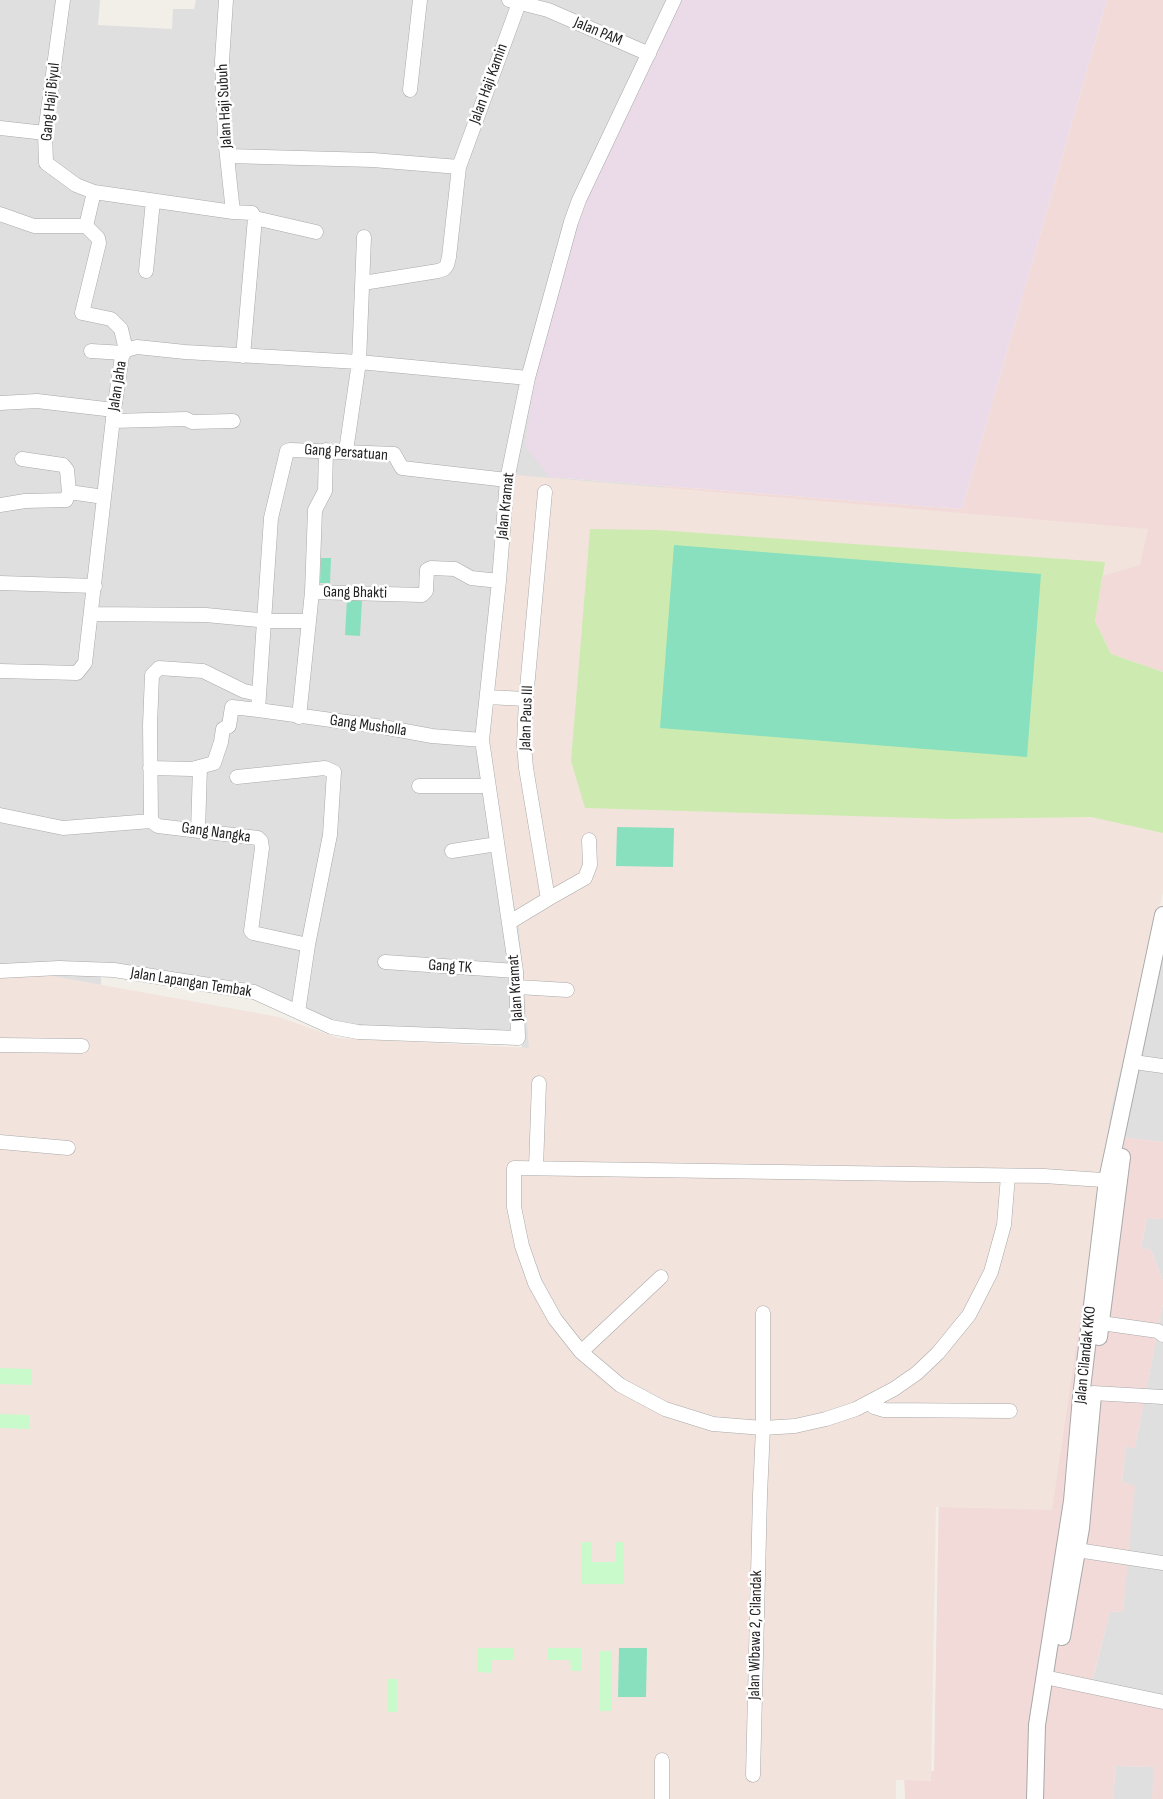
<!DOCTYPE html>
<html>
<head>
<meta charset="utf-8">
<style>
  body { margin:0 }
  canvas { display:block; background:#f2efe9 }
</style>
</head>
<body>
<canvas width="1163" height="1799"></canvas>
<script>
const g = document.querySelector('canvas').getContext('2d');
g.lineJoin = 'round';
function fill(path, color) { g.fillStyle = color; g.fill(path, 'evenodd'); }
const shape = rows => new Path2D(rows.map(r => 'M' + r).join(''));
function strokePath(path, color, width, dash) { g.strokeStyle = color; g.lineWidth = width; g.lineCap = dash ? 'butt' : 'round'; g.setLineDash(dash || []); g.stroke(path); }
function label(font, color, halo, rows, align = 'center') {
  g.font = font + ' "Sofia Sans Condensed",sans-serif'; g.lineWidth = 5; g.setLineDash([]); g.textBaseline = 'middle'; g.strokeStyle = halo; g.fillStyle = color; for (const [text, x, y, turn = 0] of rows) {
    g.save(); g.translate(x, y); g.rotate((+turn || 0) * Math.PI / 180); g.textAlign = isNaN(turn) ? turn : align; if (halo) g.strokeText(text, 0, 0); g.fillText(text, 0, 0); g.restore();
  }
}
const residential = shape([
  [0,0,100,0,98,25,172,29,173,9,194,9,196,0,678,0,550,477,664,486,658,530,519,1153,522,1036,310,1025,289,1005,175,978,101,977,99,1135,0,1134],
  [1153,922,1163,923,1163,1142,1105,1135],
  [1147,1218,1163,1219,1163,1281,1151,1250,1141,1248],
  [1163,1303,1163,1701,1092,1682,1110,1612,1123,1611,1134,1486,1122,1482,1126,1446,1135,1448],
  [1116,1766,1155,1767,1152,1799,1113,1799]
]);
const commercial = shape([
  [1107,0,1163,0,1163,672,1111,654,1095,621,1105,563,658,530,664,486,962,509],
  [1105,1135,1163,1142,1163,1219,1147,1218,1141,1248,1151,1250,1163,1281,1163,1303,1135,1448,1126,1447,1122,1482,1135,1486,1123,1611,1110,1612,1092,1681,1163,1701,1163,1799,1152,1799,1154,1767,1116,1766,1113,1799,905,1799,904,1772,934,1771,939,1488]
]);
const industrial = shape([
  [678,0,1107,0,962,509,550,477,525,446,541,334,566,237]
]);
const military = shape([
  [516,475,1148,529,1140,565,1085,581,1068,661,1163,689,1163,892,1112,1105,1052,1510,936,1507,931,1781,896,1780,896,1799,0,1799,0,976,47,975,279,1017,338,1038,529,1048,519,929,485,759]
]);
const grass = shape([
  [590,529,658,530,1105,562,1095,621,1111,654,1163,672,1163,833,1091,817,952,819,585,808,571,761]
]);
const park = shape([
  [0,1368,32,1369,32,1385,0,1384],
  [0,1414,30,1415,30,1429,0,1428],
  [582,1542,591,1542,591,1562,616,1562,616,1542,624,1542,624,1584,582,1584],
  [478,1648,514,1648,514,1660,492,1660,492,1673,478,1672],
  [548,1648,582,1648,582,1671,571,1671,570,1660,548,1660],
  [600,1651,612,1651,612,1711,600,1711],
  [387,1679,397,1679,397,1712,387,1712]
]);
const pitch = shape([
  [674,545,1041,574,1027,757,660,728],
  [321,558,331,558,330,583,320,583],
  [347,599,362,600,360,636,345,635],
  [617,827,674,828,673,867,616,866],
  [619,1648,647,1648,646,1697,618,1697]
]);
const minor = shape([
  [63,0,45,133,46,163,76,185,94,192,233,212,252,213,255,218,316,232],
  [226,0,222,61,225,138,233,212],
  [509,0,548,10,649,54],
  [410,90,420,0],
  [0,128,45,133],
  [228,156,373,160,459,167],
  [0,214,34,226,86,226],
  [86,226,98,238,99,243,82,313,111,319,121,329,126,350],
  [86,226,94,192],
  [146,271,153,201],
  [363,283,438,271,444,269,447,265,449,257,459,167,519,3],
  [91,351,124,353],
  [243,356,255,218],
  [0,403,37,401,114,410],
  [113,421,186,419,192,422,233,421],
  [346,451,359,362,364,237],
  [22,459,63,465,67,470,69,492,104,497],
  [0,505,25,501,66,500,69,492],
  [0,583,95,586],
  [312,592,315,510,325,491,326,450],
  [91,614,206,615,269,621,309,621],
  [0,671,77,673,85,663,114,410,122,356,126,350,137,347,185,352,359,362,528,378],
  [258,694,244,691,203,671,159,668,152,675,150,725,151,821,158,826,258,838,261,841,262,848,251,931,253,933,308,945],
  [487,697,526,699],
  [299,717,312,592,422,595,426,591,427,570,431,568,455,569,471,578,499,581],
  [482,740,432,736,383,727,258,710,271,518,287,451,290,450,394,454,402,468,507,480],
  [150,768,192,769,214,763,221,742,223,729,229,726,232,707,258,710],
  [237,777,325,768,334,772,330,835,308,945,298,1012],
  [419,786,488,786],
  [0,815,63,828,151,821],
  [198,831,200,767],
  [452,851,497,844],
  [548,899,585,878,590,865,589,840],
  [510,922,548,899,526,768,524,745,526,699,545,492],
  [385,962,516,971],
  [0,971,59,968,114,970,254,992,331,1027,358,1032,518,1038,516,971,482,740,499,581,507,480,528,378,571,222,579,200,674,0],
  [518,987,567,990],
  [0,1045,82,1046],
  [1141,1063,1163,1066],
  [0,1142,68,1148],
  [536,1168,539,1083],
  [1008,1176,1004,1225,991,1272,969,1315,938,1353,917,1373,894,1389,856,1409,826,1419,795,1426,763,1428,713,1424,665,1409,620,1385,581,1352,555,1319,535,1283,522,1246,514,1207,514,1168,1044,1176,1117,1181],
  [1101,1323,1158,1331,1163,1335],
  [581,1352,661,1277],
  [1093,1393,1163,1397],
  [869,1403,874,1407,884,1410,1010,1411],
  [1077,1550,1163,1563],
  [1054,1679,1163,1702],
  [753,1775,760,1495,763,1428,763,1313],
  [662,1799,662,1760]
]);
const tertiary = shape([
  [1099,1337,1122,1157],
  [1062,1637,1081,1528,1093,1395],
  [1035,1799,1037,1725,1072,1501,1081,1397,1107,1180,1163,915]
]);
const streetNames = [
  ["Jalan PAM",598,32,23],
  ["Jalan Haji Kamin",489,84,-70],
  ["Gang Haji Biyul",51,102,-84],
  ["Jalan Haji Subuh",225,106,-93],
  ["Jalan Jaha",118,386,-81],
  ["Gang Persatuan",346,453,4],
  ["Jalan Kramat",506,506,-84],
  ["Gang Bhakti",355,593,1],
  ["Jalan Paus III",527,718,-88],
  ["Gang Musholla",368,726,8],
  ["Gang Nangka",216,833,8],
  ["Gang TK",450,967,4],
  ["Jalan Lapangan Tembak",191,983,9],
  ["Jalan Kramat",516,988,-94],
  ["Jalan Cilandak KKO",1086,1355,-84],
  ["Jalan Wibawa 2, Cilandak",756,1635,-89]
];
fill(residential, '#e0dfdf');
fill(commercial, '#f2dad9');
fill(industrial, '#ebdbe8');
fill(military, '#f3e3dd');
fill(grass, '#cdebb0');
fill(park, '#c8facc');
fill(pitch, '#88e0be');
strokePath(minor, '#a9a9a9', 15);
strokePath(tertiary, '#a9a9a9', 18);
strokePath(minor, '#fff', 14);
strokePath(tertiary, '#fff', 16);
label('16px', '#222', '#fff', streetNames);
</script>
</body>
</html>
